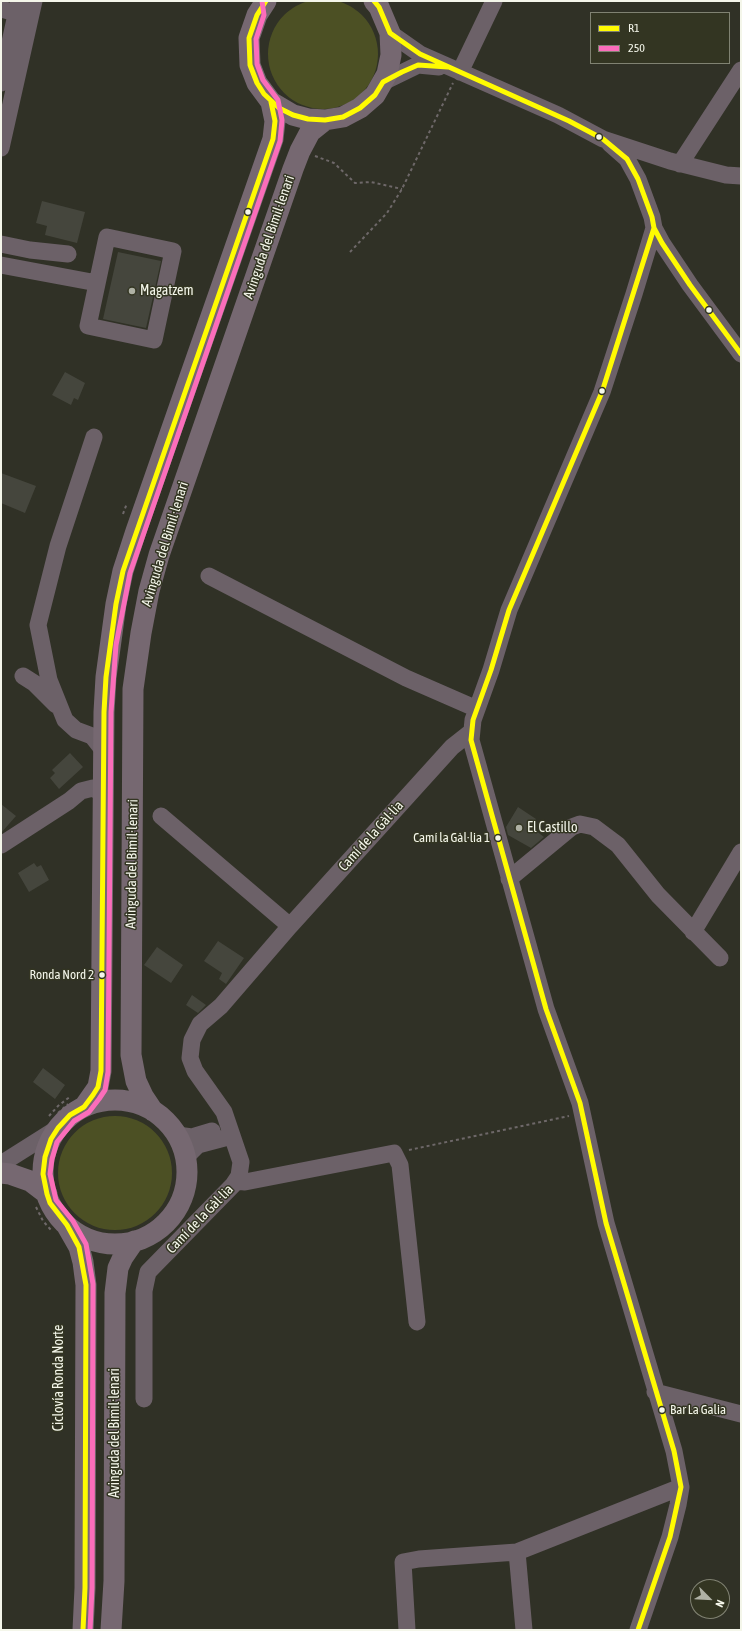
<!DOCTYPE html>
<html>
<head>
<meta charset="utf-8">
<style>
  body { margin:0 }
  #map { position:relative; width:742px; height:1631px; overflow:hidden; background:#303126; font-family:"Asap Condensed",sans-serif }
  canvas { display:block }
  .frame { position:absolute; inset:0; border:2px solid #f4f6ea; pointer-events:none }
  .legend { position:absolute; left:590px; top:12px; width:140px; height:52px; box-sizing:border-box; background:#333522; border:1px solid #808272; margin:0; padding:5px 7px; list-style:none; font-size:12px; color:#f4f6ea }
  .legend li { display:flex; align-items:center; gap:8px; height:20px }
  .legend b { width:20px; border:1px solid #808272 }
  .north { position:absolute; left:690px; top:1579px; width:40px; height:40px; box-sizing:border-box; background:#333522; border:1px solid #808272; border-radius:50%; rotate:114deg; font-size:11px; font-weight:700; line-height:16px; text-align:center; color:#f4f6ea }
  .north::after { content:''; display:block; margin:auto; width:14px; height:18px; background:#afb1a5; clip-path:polygon(50% 0,100% 100%,50% 72%,0 100%) }
</style>
</head>
<body>
<div id="map">
<canvas width="742" height="1631"></canvas>
<div class="frame"></div>
<ul class="legend">
<li><b style="height:5px;background:#fffb01"></b>R1</li>
<li><b style="height:5px;background:#fb6dba"></b>250</li>
</ul>
<div class="north">N</div>
</div>
<script>
const g = document.querySelector('canvas').getContext('2d');
g.lineJoin = 'round';
function fill(path, color) { g.fillStyle = color; g.fill(path, 'evenodd'); }
const shape = rows => new Path2D(rows.map(r => 'M' + r).join(''));
function strokePath(path, color, width, dash) { g.strokeStyle = color; g.lineWidth = width; g.lineCap = dash ? 'butt' : 'round'; g.setLineDash(dash || []); g.stroke(path); }
function label(font, color, halo, rows, align = 'center') {
  g.font = font + ' "Asap Condensed",sans-serif'; g.lineWidth = 3; g.setLineDash([]); g.textBaseline = 'middle'; g.strokeStyle = halo; g.fillStyle = color; for (const [text, x, y, turn = 0] of rows) {
    g.save(); g.translate(x, y); g.rotate((+turn || 0) * Math.PI / 180); g.textAlign = isNaN(turn) ? turn : align; if (halo) g.strokeText(text, 0, 0); g.fillText(text, 0, 0); g.restore();
  }
}
const green = shape([
  '268 54a55 55 0 1 1 110 0a55 55 0 1 1-110 0Z',
  '58 1173a57 57 0 1 1 114 0a57 57 0 1 1-114 0Z'
]);
const building = shape([
  [42,201,85,212,77,243,45,235,47,226,36,223],
  [118,252,161,261,146,328,103,319],
  [65,372,85,383,78,400,74,398,71,405,52,395],
  [1,473,36,486,25,513,1,503],
  [70,753,83,767,59,789,50,778,55,773,52,770],
  [1,804,16,816,1,833],
  [518,807,536,819,531,827,544,837,531,848,508,835,506,827],
  [34,863,37,867,41,865,49,880,29,892,18,873],
  [218,941,244,958,226,984,219,979,222,973,204,961],
  [157,947,183,965,171,983,144,965],
  [192,995,206,1005,198,1013,186,1005],
  [43,1068,65,1085,55,1099,33,1082]
]);
const path = shape([
  [315,156,334,163,355,183,371,182,402,189],
  [350,252,387,213,402,189,453,83],
  [123,514,127,503],
  [58,1113,68,1104],
  [49,1116,58,1106,71,1096],
  [409,1150,569,1116],
  [36,1207,43,1221,51,1230]
]);
const minor = shape([
  [1,9,16,13,21,23],
  [390,33,420,54,558,115,603,139,670,161,726,175,741,176],
  [460,72,494,1],
  [383,82,418,65,439,67],
  [1,83,19,1],
  [610,144,627,159,638,179,652,217,654,228,662,243,690,285,741,354],
  [1,148,34,1],
  [680,164,741,70],
  [107,237,173,251,154,340,88,326,107,237],
  [1,244,30,250,68,254],
  [1,265,97,283],
  [94,437,58,546,38,625,49,680,65,720,76,730,92,736,103,750],
  [209,576,406,678,477,709],
  [23,676,34,683,56,705],
  [161,816,290,926],
  [1,845,69,801,81,791,93,788,103,794],
  [509,879,572,827,580,824,594,827,618,845,658,895,720,958],
  [693,932,741,852],
  [177,1135,192,1137,212,1131],
  [185,1158,198,1145,232,1136],
  [1,1164,58,1128],
  [236,1181,245,1182,394,1153,400,1165,417,1322],
  [655,1392,741,1414],
  [144,1399,144,1291,148,1272,233,1185,239,1176,241,1162,224,1112,195,1071,190,1058,192,1040,200,1024,221,1006,290,926,452,747,471,732],
  [517,1552,524,1630],
  [407,1630,403,1562,419,1559,517,1552,681,1487],
  [638,1630,670,1537,678,1505,681,1487,674,1451,606,1223,580,1103,546,1009,471,740,473,720,491,670,509,610,602,392,634,294,654,228]
]);
const major = shape([
  [266,1,257,15,249,38,250,65,257,83,271,102,293,115,308,119,325,120,343,117,360,108,375,95,387,74,391,55,390,33,379,7,374,1],
  '43 1172a72 72 0 1 1 144 0a72 72 0 1 1-144 0Z',
  [84,1107,98,1087,101,1071,104,712,106,677,116,604,123,571,136,531,273,139,275,121,271,102],
  [153,1111,143,1096,136,1081,131,1055,133,689,141,633,149,591,159,555,293,169,300,151,310,132,325,120],
  [1,1173,10,1174,30,1181,47,1194],
  [67,1226,79,1247,83,1262,86,1285,85,1588,83,1630],
  [111,1630,114,1581,115,1293,118,1268,123,1257,134,1241]
]);
const bus1 = shape([
  [266,1,257,15,249,38,250,65,257,83,264,94,279,108,293,115,308,119,325,120,343,117,360,108,375,95,383,82,402,72,418,65,448,67],
  [374,1,379,7,390,33,420,54,569,121,603,139,627,159,638,179,652,217,654,228,662,243,690,285,741,354],
  [83,1630,85,1588,86,1285,79,1247,67,1225,50,1203,47,1194,43,1174,45,1157,51,1139,58,1128,70,1115,84,1107,93,1095,98,1087,101,1071,104,712,106,677,116,604,123,571,273,139,275,121,271,102],
  [638,1630,670,1537,681,1487,674,1451,606,1223,580,1103,546,1009,471,740,473,720,491,670,509,610,602,392,654,228]
]);
const bus2 = shape([
  [90,1630,92,1588,93,1284,86,1244,73,1221,56,1200,50,1174,52,1159,57,1142,74,1121,89,1112,99,1099,105,1090,108,1072,111,712,116,645,130,573,280,141,282,120,278,100,263,80,257,64,256,39,264,15,262,1]
]);
const markers = [
  [599,137,3.5,"#f4f6ea"],
  [248,212,3.5,"#f4f6ea"],
  [132,291,4,"#afb1a5"],
  [709,310,3.5,"#f4f6ea"],
  [602,391,3.5,"#f4f6ea"],
  [519,828,4,"#afb1a5"],
  [498,838,3.5,"#f4f6ea"],
  [102,975,3.5,"#f4f6ea"],
  [662,1410,3.5,"#f4f6ea"]
];
const busNames = [
  ["Camí la Gàl·lia 1",490,838],
  ["Ronda Nord 2",94,975],
  ["Bar La Galia",670,1410,"left"]
];
const streetNames = [
  ["Avinguda del Bimil·lenari",269,237,-71],
  ["Avinguda del Bimil·lenari",165,544,-73],
  ["Camí de la Gàl·lia",371,836,-48],
  ["Avinguda del Bimil·lenari",132,864,-89],
  ["Camí de la Gàl·lia",200,1219,-46],
  ["Ciclovía Ronda Norte",59,1378,-90],
  ["Avinguda del Bimil·lenari",115,1433,-90]
];
const poiNames = [
  ["Magatzem",140,291],
  ["El Castillo",527,828]
];
fill(green, '#4c5024');
fill(building, '#45463d');
strokePath(path, '#6e6869', 2, [3, 3]);
strokePath(minor, '#6c6168', 17);
strokePath(major, '#766871', 21);
strokePath(bus1, '#fffb01', 5);
strokePath(bus2, '#fb6dba', 5);
for (const [x, y, r, color] of markers) { const dot = new Path2D(); dot.arc(x, y, r, 0, 2 * Math.PI); g.fillStyle = color; g.fill(dot); strokePath(dot, '#333522', 1.5); }
label('13px', '#f4f6ea', '#333522', busNames, 'right');
label('14px', '#f4f6ea', '#333522', streetNames);
label('14px', '#f4f6ea', '#333522', poiNames, 'left');
</script>
</body>
</html>
